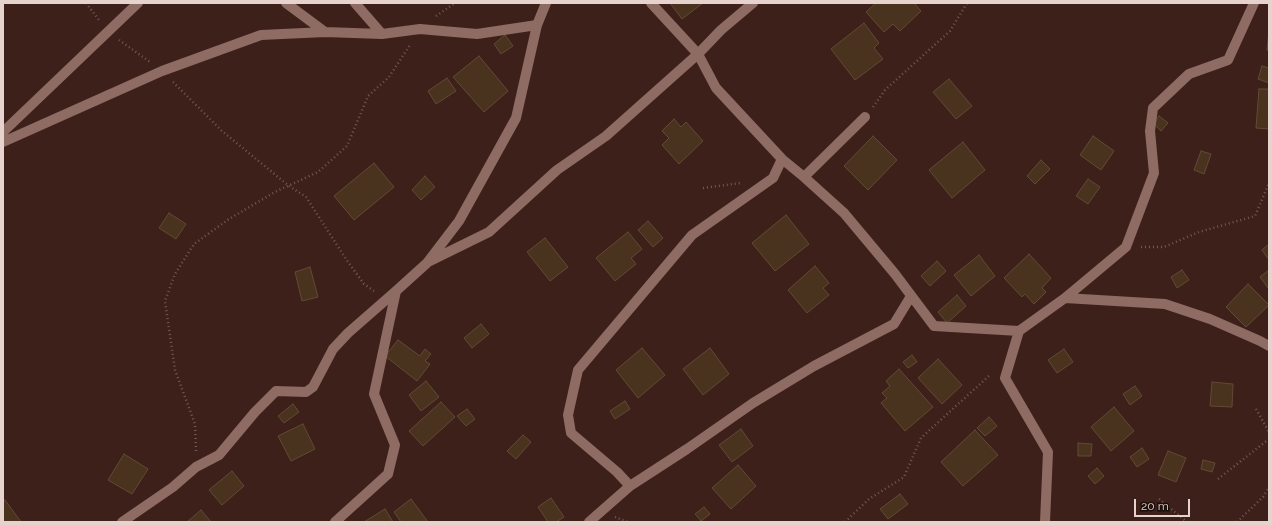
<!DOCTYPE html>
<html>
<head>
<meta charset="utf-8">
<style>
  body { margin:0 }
  #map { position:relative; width:1272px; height:525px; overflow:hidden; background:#3d201a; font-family:Raleway,sans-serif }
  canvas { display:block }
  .frame { position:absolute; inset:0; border:4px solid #e7d3ce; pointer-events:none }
  .scale { position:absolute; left:1134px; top:499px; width:56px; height:18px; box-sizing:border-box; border:2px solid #e7d3ce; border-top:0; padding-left:5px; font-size:12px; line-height:14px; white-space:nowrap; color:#e7d3ce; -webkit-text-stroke:3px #1b0e0b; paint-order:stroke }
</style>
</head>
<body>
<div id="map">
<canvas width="1272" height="525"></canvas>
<div class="frame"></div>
<div class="scale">20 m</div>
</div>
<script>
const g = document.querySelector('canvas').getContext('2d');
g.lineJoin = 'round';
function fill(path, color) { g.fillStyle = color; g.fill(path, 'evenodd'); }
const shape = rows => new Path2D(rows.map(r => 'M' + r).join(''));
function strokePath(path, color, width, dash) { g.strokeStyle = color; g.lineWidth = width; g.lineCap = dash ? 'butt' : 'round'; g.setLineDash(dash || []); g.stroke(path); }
const building = shape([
  [670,3,703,3,682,19,670,3],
  [876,3,914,3,921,11,900,31,893,24,884,32,866,12,876,3],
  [864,23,879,43,874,48,883,59,855,80,831,49,864,23],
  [1269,31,1269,50,1267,50,1269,31],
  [505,35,513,46,501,54,494,44,505,35],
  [479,56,508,91,484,112,453,77,479,56],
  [1262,66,1269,68,1269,83,1258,79,1262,66],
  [447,78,456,91,436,104,428,91,447,78],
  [949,79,972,106,956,119,933,92,949,79],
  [1259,89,1269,89,1269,129,1256,128,1259,89],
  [1159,116,1168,123,1161,131,1153,123,1159,116],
  [674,119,681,127,686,122,703,141,679,164,662,145,669,138,662,131,674,119],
  [873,136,897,160,868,190,844,166,873,136],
  [1093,136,1114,151,1101,170,1080,155,1093,136],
  [963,142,985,170,952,198,929,170,963,142],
  [1201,151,1211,154,1204,174,1194,170,1201,151],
  [1041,160,1050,169,1035,184,1027,176,1041,160],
  [374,163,394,187,354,220,334,196,374,163],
  [425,176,435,187,421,200,412,190,425,176],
  [1088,179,1100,187,1088,204,1076,196,1088,179],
  [169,213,186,224,176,239,159,228,169,213],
  [786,215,809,244,775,271,752,243,786,215],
  [648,221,663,238,653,247,638,230,648,221],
  [628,232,642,249,631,258,636,264,615,281,596,258,628,232],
  [545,238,568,267,550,281,527,252,545,238],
  [1269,244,1269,260,1262,250,1269,244],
  [1029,254,1051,278,1042,288,1046,292,1034,304,1025,294,1022,297,1004,278,1029,254],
  [979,255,995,276,971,296,954,275,979,255],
  [937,261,946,271,930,286,921,276,937,261],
  [815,266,829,283,823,288,829,295,807,313,788,290,815,266],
  [310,267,318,297,302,301,295,272,310,267],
  [1182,270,1189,280,1177,288,1171,277,1182,270],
  [1269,270,1269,287,1268,288,1260,277,1269,270],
  [1248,284,1269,305,1246,327,1226,307,1248,284],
  [957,295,966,306,947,323,938,312,957,295],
  [481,324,489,334,472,348,464,338,481,324],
  [398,340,420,356,425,349,431,354,425,361,430,364,417,381,385,356,398,340],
  [642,348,665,375,638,398,616,370,642,348],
  [710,348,729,374,703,395,683,369,710,348],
  [1064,349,1073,362,1057,373,1048,360,1064,349],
  [912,355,917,362,908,368,903,362,912,355],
  [938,359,962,385,942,404,918,378,938,359],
  [899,369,933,407,905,431,881,403,887,398,882,393,890,386,886,381,899,369],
  [426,381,439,397,421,411,409,395,426,381],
  [1212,382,1233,384,1232,407,1210,406,1212,382],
  [1135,386,1142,396,1130,405,1123,394,1135,386],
  [625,401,630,409,615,419,610,411,625,401],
  [441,402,455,417,423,446,409,431,441,402],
  [293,404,299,412,284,423,278,416,293,404],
  [1114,407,1134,431,1111,451,1091,427,1114,407],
  [467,409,475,419,466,426,457,416,467,409],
  [989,417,997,426,985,436,977,428,989,417],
  [303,424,315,449,291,461,278,436,303,424],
  [741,429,753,446,732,462,719,445,741,429],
  [975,430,998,455,963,486,941,462,975,430],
  [523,435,531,442,516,459,507,451,523,435],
  [1078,443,1092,444,1091,456,1078,456,1078,443],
  [1142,448,1149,459,1137,467,1130,457,1142,448],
  [1168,451,1186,458,1176,482,1158,475,1168,451],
  [124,454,148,469,132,494,108,480,124,454],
  [1203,460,1215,463,1212,472,1201,469,1203,460],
  [738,465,756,486,731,509,712,488,738,465],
  [1097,468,1104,476,1095,484,1088,476,1097,468],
  [232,471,244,486,222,505,209,490,232,471],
  [900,494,908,504,888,519,880,509,900,494],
  [551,498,564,517,556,522,548,522,538,507,551,498],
  [411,499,428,522,401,522,394,512,411,499],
  [5,500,21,522,3,522,3,501,5,500],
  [704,507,710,514,701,521,695,514,704,507],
  [385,509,393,522,364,522,385,509],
  [201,510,211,522,187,522,201,510]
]);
const path = shape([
  [86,3,99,20],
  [436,16,455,3],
  [119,40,150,62],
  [173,82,222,131,289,186,306,197,346,259,364,284,374,291],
  [873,107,885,90,950,31,967,3],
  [703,188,741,183],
  [1141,247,1164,247,1199,232,1255,216,1269,183],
  [1256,409,1269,432],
  [196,451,195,424,175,370,165,301,175,274,194,244,229,219,275,192,318,172,347,146,368,96,389,77,410,45],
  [1218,479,1269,439],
  [1159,499,1187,522],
  [615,517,628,522],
  [845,522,869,499,904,477,921,438,991,374],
  [1237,522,1263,497,1269,487]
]);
const minor = shape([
  [286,3,325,32,382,34,420,29,477,34,537,25],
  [355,3,382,34],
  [651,3,698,54,716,88,782,159,804,177,844,213,895,274,934,326,1019,331,1005,378,1048,452,1045,522],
  [3,132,138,3],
  [3,142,162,71,261,35,325,32],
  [804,177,865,117],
  [430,261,489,232,557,170,606,136,698,54,721,30,753,3],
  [1065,298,1165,304,1210,319,1260,341,1269,346],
  [1019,331,1065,298,1126,247,1154,173,1150,131,1153,108,1189,74,1228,60,1254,3],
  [630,486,617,472,571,433,568,415,578,370,692,235,773,178,782,159],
  [122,522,173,487,196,467,219,455,255,412,276,391,306,392,313,387,333,349,348,333,396,291],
  [335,522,388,474,395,445,374,394,396,291,427,263,459,221,516,118,537,25,546,3],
  [589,522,630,486,687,449,753,403,814,366,894,324,911,296]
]);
fill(building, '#4a331e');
strokePath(building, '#624a35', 1);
strokePath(path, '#735953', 2.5, [1, 3]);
strokePath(minor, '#8e6b63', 10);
</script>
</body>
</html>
